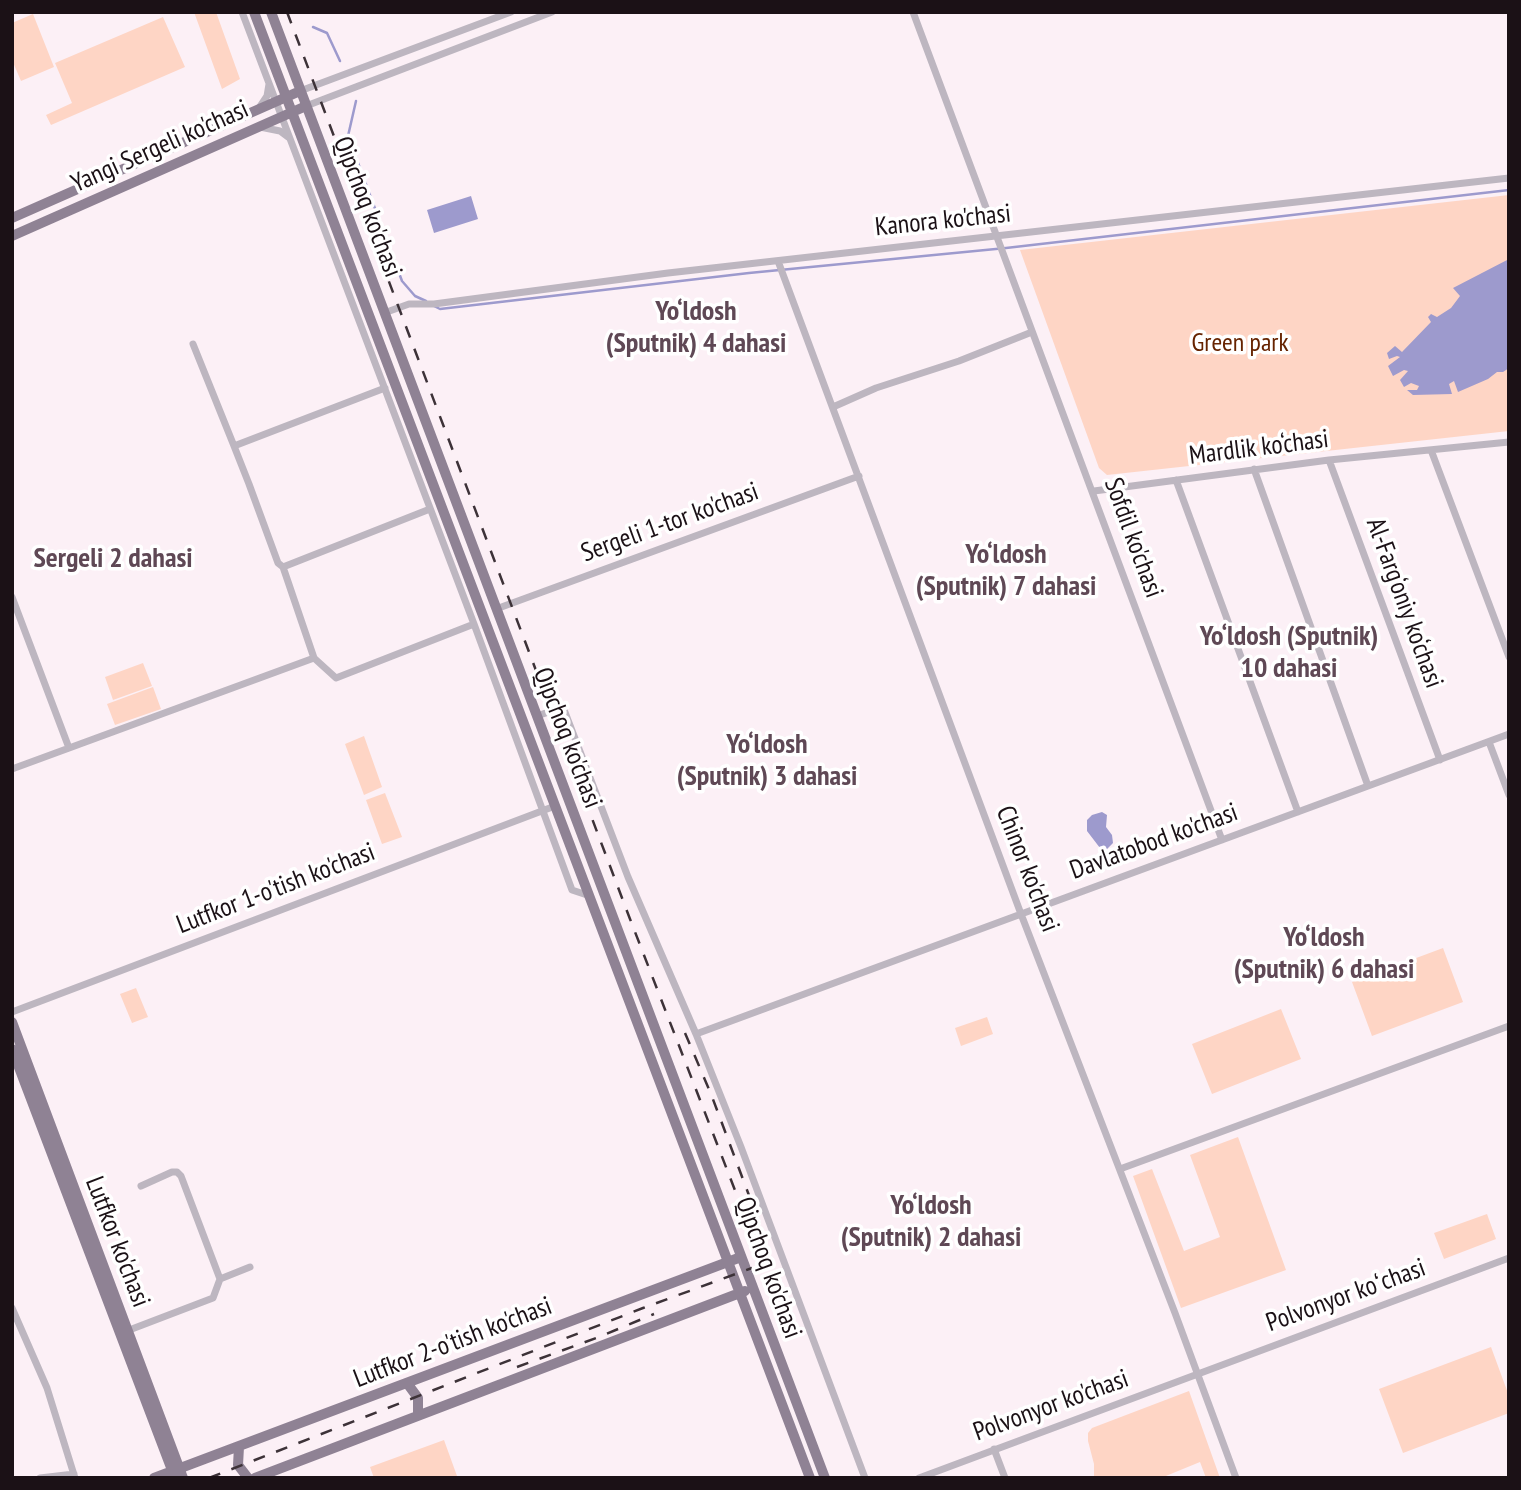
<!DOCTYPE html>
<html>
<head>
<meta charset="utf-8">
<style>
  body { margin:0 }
  #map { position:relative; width:1521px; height:1490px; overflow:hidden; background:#fcf0f6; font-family:"PT Sans Narrow",sans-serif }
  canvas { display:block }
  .frame { position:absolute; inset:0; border:14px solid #1b1116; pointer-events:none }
</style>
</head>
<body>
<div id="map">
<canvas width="1521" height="1490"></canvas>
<div class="frame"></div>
</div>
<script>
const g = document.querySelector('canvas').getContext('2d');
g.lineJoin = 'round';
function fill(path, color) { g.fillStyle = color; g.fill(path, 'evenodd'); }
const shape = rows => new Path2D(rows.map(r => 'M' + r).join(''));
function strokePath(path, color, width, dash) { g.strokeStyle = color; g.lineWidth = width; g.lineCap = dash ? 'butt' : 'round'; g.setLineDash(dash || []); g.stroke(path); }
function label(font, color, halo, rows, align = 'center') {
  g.font = font + ' "PT Sans Narrow",sans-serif'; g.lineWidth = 7; g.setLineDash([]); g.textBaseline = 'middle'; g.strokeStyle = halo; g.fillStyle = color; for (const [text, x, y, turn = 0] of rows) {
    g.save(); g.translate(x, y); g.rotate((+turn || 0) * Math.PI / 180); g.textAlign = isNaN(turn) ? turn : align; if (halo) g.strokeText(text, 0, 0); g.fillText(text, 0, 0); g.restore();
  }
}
const green = shape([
  [194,12,216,12,240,79,222,89],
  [33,14,54,67,21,81,12,60,12,23],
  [163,17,185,67,51,125,46,115,72,103,55,63],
  [1509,195,1509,431,1107,475,1099,468,1020,250],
  [143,663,152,686,113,700,105,677],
  [153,687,161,709,115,725,107,704],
  [364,736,382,787,364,795,345,744],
  [385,793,402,837,382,844,366,800],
  [1443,948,1463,1002,1372,1036,1352,982],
  [136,988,148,1017,132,1023,120,994],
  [1281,1009,1301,1059,1212,1094,1192,1044],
  [987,1017,993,1034,961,1046,955,1028],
  [1238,1137,1286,1270,1181,1308,1133,1176,1152,1169,1184,1251,1220,1237,1190,1155],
  [1487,1214,1496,1239,1444,1259,1434,1233],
  [1491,1347,1509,1396,1509,1413,1403,1453,1379,1389],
  [1189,1391,1220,1478,1206,1478,1200,1462,1161,1478,1094,1478,1094,1464,1088,1441,1088,1433,1092,1428],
  [444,1440,457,1476,451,1478,374,1478,370,1467]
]);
const water = shape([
  [471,196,478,219,434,233,427,210],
  [1509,259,1509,368,1503,372,1497,372,1488,379,1458,392,1454,381,1449,384,1452,394,1413,395,1407,390,1417,390,1419,386,1411,383,1404,387,1400,380,1408,371,1404,370,1393,376,1388,366,1400,357,1397,356,1389,359,1387,353,1395,346,1402,352,1431,322,1428,317,1431,314,1437,317,1451,308,1460,296,1453,288],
  [1102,812,1107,815,1106,827,1112,835,1113,843,1107,849,1100,848,1087,831,1087,820,1092,815]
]);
const stream = shape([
  [313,27,327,33,340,61],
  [356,101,348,136,402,281,415,296,426,301],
  [434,306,440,309,749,273,1006,248,1509,190]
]);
const minor = shape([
  [242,12,474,624,572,890,590,896],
  [913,12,1222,840],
  [300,91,511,12],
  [306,106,552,12],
  [259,108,267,96,269,84],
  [260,127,280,131,288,137],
  [778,261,1021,914,1175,1313,1236,1478],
  [384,313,409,304,434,304,668,273,1509,178],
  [193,344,234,446],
  [385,388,234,446,249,484,278,563,283,567,430,509],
  [833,407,876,388,959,361,1032,332],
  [1431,450,1509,657],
  [1329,460,1440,760],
  [1254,469,1368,786],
  [1176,480,1298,812],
  [1094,491,1329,460,1509,442],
  [283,567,314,658,336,678,474,624],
  [12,597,69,748],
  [496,609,859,476],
  [537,716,563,707,628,877,696,1034,741,1147,865,1478],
  [1489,742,1509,795],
  [12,769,314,658],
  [12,1012,555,806],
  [696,1034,1509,734],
  [1120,1169,1509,1026],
  [141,1186,172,1172,177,1172,181,1176,220,1279],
  [12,1308,47,1388,75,1478],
  [124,1332,213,1298,220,1279,250,1267],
  [994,1449,1005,1478],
  [40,1478,74,1474],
  [919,1478,1509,1258]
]);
const major = shape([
  [254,12,810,1478],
  [271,12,825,1478],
  [12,218,300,91],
  [12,236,306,106],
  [12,1022,183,1478],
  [12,1049,175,1478],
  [407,1383,418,1398,418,1415],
  [239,1447,238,1465,248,1478],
  [154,1478,741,1257],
  [255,1478,745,1291]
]);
const rail = shape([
  [287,12,630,919,755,1242],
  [685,1033,711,1094,765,1238],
  [517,1367,599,1337,654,1314],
  [209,1478,643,1308,752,1268]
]);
const streetNames = [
  ["Yangi Sergeli ko'chasi",160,147,-24],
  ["Qipchoq ko'chasi",367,207,69],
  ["Kanora ko'chasi",943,221,-6],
  ["Mardlik ko‘chasi",1259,448,-7],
  ["Sergeli 1-tor ko'chasi",670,523,-20],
  ["Sofdil ko'chasi",1133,538,70],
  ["Al-Farg‘oniy ko‘chasi",1404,603,70],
  ["Qipchoq ko'chasi",567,738,69],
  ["Davlatobod ko'chasi",1154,842,-20],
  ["Chinor ko'chasi",1027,869,69],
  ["Lutfkor 1-o'tish ko'chasi",276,889,-21],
  ["Lutfkor ko'chasi",117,1242,69],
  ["Qipchoq ko'chasi",768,1268,70],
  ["Polvonyor koʻchasi",1346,1296,-20],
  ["Lutfkor 2-o'tish ko'chasi",453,1343,-21],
  ["Polvonyor ko'chasi",1051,1406,-20]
];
const parkNames = [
  ["Green park",1240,344]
];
const neighbourhoodNames = [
  ["Yo‘ldosh",696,312],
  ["(Sputnik) 4 dahasi",696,344],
  ["Yo‘ldosh",1006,555],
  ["(Sputnik) 7 dahasi",1006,587],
  ["Sergeli 2 dahasi",113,559],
  ["Yo‘ldosh (Sputnik)",1289,637],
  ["10 dahasi",1289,669],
  ["Yo‘ldosh",767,745],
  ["(Sputnik) 3 dahasi",767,777],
  ["Yo‘ldosh",1324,938],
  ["(Sputnik) 6 dahasi",1324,970],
  ["Yo‘ldosh",931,1206],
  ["(Sputnik) 2 dahasi",931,1238]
];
fill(green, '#fed5c5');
fill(water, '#9d9acd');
strokePath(stream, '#9d9acd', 2.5);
strokePath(minor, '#bdb6c0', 7);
strokePath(major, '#8f8294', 10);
strokePath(rail, '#3d3238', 2.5, [12, 12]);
label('26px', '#1b1116', '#fff', streetNames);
label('26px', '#662300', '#fff', parkNames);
label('bold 28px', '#5f4855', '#fff', neighbourhoodNames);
</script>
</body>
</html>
